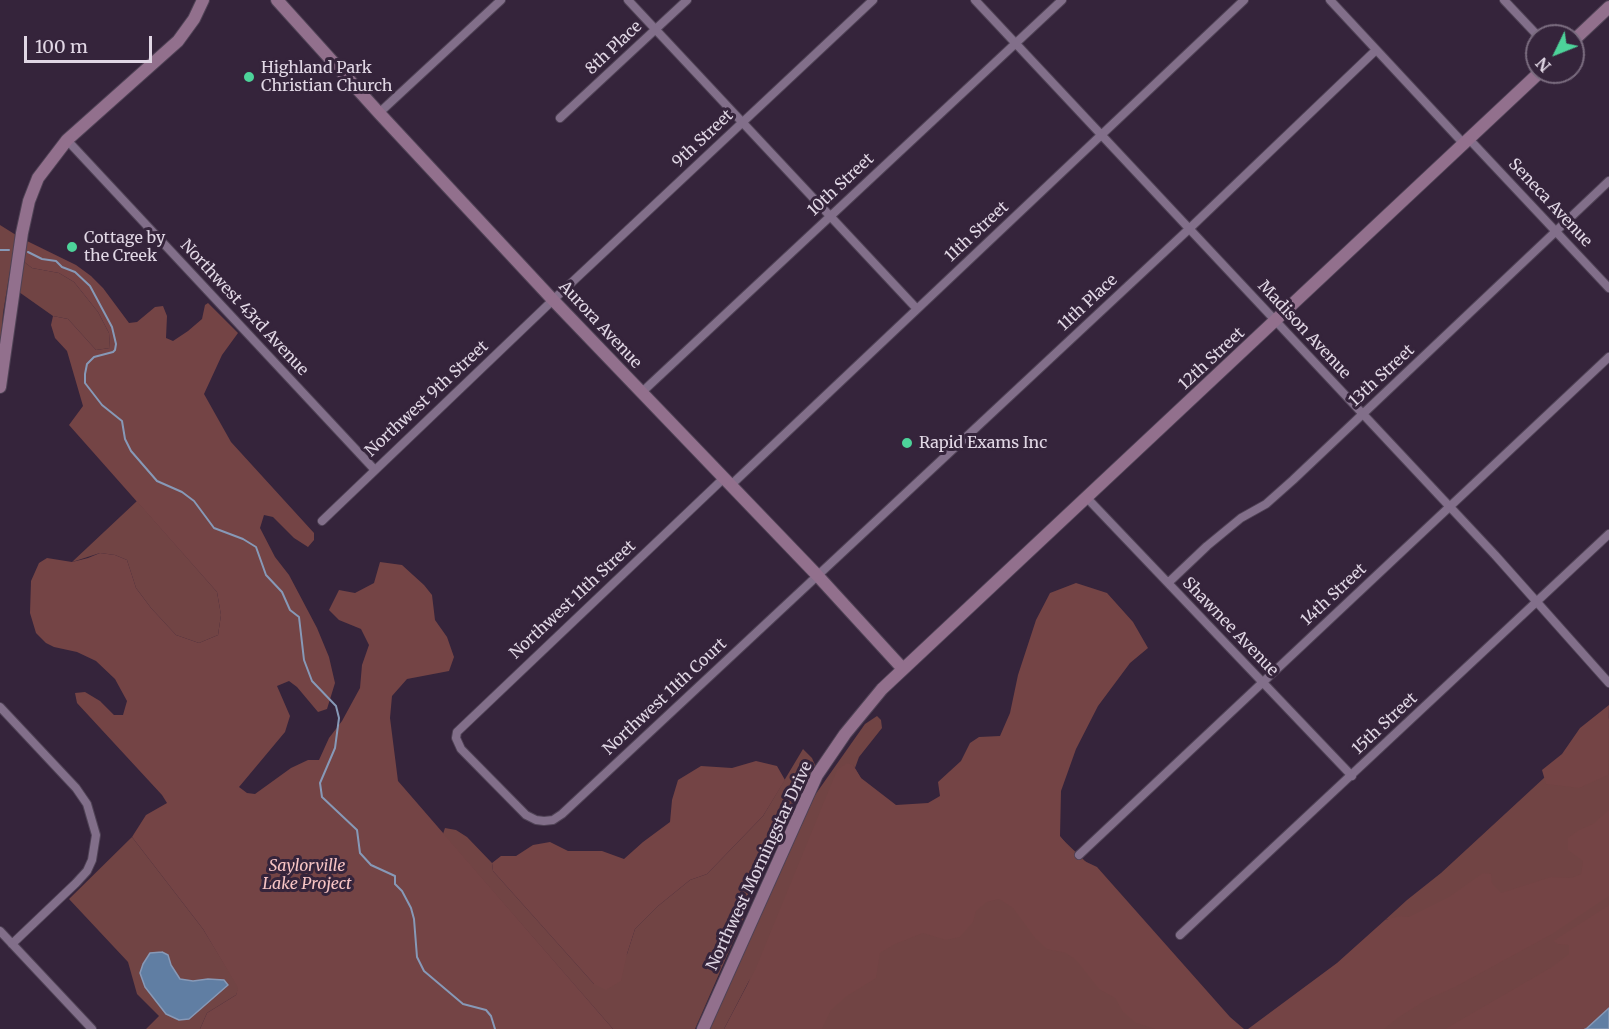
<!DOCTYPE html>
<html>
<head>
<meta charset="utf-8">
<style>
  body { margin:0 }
  #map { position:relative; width:1609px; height:1029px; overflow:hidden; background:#35243b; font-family:Merriweather,serif }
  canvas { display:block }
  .north { position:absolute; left:1525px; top:24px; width:60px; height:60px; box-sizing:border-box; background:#35243b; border:2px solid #7a6c7f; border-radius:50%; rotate:227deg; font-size:16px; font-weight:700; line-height:24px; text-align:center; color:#e1d7e5 }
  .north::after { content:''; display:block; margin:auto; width:21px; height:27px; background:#4dd39a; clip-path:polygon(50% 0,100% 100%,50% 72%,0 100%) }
  .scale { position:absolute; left:24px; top:36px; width:128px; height:27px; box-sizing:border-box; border:3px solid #e1d7e5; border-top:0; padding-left:8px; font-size:18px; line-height:21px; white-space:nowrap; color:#e1d7e5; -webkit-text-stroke:4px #35243b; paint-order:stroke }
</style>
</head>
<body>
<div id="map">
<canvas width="1609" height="1029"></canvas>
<div class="north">N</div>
<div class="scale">100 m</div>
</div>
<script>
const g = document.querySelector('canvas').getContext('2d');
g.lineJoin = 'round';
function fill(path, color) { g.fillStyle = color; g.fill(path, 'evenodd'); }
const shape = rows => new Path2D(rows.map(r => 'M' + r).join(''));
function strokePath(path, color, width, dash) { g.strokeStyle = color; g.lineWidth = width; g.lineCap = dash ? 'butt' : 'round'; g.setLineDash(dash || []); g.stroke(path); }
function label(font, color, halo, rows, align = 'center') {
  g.font = font + ' Merriweather,serif'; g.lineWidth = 6; g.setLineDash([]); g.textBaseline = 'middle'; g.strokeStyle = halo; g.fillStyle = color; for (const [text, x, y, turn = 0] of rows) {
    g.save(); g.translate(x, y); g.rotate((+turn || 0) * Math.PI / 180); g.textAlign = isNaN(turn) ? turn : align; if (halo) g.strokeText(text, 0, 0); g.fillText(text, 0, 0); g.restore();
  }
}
const green = shape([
  [0,225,16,235,3,313,0,353],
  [23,261,32,268,59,273,74,282,98,312,109,333,110,348,96,350,68,319,53,316,19,292],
  [137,501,217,592,221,615,218,635,199,643,176,635,151,608,136,588,127,560,115,555,100,553,72,562],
  [877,716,881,720,882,728,859,757,855,768,853,765,937,907,1037,815,1085,861,1237,1029,730,1029,750,979,724,1029,709,1029,815,795,865,724],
  [1609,718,1609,1008,1585,1029,1271,1029,1389,919,1385,920,1407,900,1441,873],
  [803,749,812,758,815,765,800,791,754,894,695,1029,613,1029,443,834,445,828,456,830,467,837,492,863,493,871,594,984,627,954,635,929,658,906,690,880,707,874,763,816],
  [132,837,203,929,239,988,236,995,207,1013,200,1029,146,1029,159,1016,137,994,128,962,69,899]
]);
const forest = shape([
  [27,241,76,265,91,276,103,288,129,323,137,322,155,307,163,306,167,316,166,338,173,341,188,331,202,319,205,305,208,303,238,333,222,355,204,394,231,442,314,533,314,540,308,547,294,538,273,517,264,515,260,528,275,557,289,575,317,628,329,657,335,683,327,709,318,712,297,687,289,681,277,686,290,716,285,732,239,787,247,793,255,794,291,768,308,760,319,760,329,738,342,721,360,688,362,665,369,645,361,629,339,620,329,610,339,590,355,593,374,583,380,562,402,565,424,585,432,595,435,620,447,637,454,657,449,671,407,679,392,696,390,718,398,781,613,1029,200,1029,207,1013,236,995,238,988,203,929,132,837,146,815,167,803,162,795,77,703,75,693,85,692,100,701,114,715,123,715,127,701,115,679,96,661,77,652,54,647,46,643,36,633,30,613,31,581,39,563,47,558,72,562,88,558,100,553,115,555,127,560,136,588,151,608,176,635,199,643,218,635,221,615,217,592,69,425,83,406,67,351,55,338,51,325,53,316,68,319,96,350,110,348,109,333,98,312,74,282,59,273,32,268,23,261],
  [1076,583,1107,593,1133,622,1148,648,1130,663,1098,706,1076,749,1061,791,1060,836,1078,858,1097,867,1230,1017,1244,1029,1155,1029,1136,1023,1123,1012,1115,998,1099,989,1076,960,1066,953,1047,949,1035,938,1013,908,999,899,987,902,976,911,973,922,960,937,946,940,923,933,895,944,880,953,876,978,847,996,831,1010,822,1029,724,1029,755,970,837,770,847,763,853,765,861,778,896,805,928,803,940,796,938,782,961,761,970,743,979,737,1000,736,1010,713,1018,675,1036,620,1050,593],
  [1609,705,1608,775,1579,788,1546,784,1542,770,1562,754,1580,728],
  [756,761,777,766,785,780,763,816,707,874,690,880,658,906,635,929,627,954,621,981,606,990,594,984,493,871,492,863,501,856,516,856,533,845,550,842,568,851,602,851,624,859,643,842,670,822,672,800,678,780,701,766,732,768],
  [1609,810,1609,896,1552,934,1455,987,1426,1000,1399,1017,1384,1029,1248,1029,1337,963,1385,920,1399,916,1409,917,1449,897,1483,873,1491,874,1492,883,1501,893,1551,877,1571,878,1581,874,1583,861,1568,850,1568,838,1579,830,1593,824],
  [1609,905,1609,1008,1586,1029,1445,1029,1552,967,1569,954,1569,945,1558,944,1553,941]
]);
const water = shape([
  [162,952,168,955,171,965,180,979,193,981,208,979,224,980,228,985,189,1019,179,1020,166,1014,145,987,140,973,143,964,150,953,162,952],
  [1609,1008,1609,1029,1585,1029,1586,1029,1609,1008]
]);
const stream = shape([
  [0,250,9,250],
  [28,252,42,259,56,261,62,267,75,272,90,286,112,327,116,344,115,350,113,352,94,357,87,364,85,374,85,383,102,405,122,421,125,439,131,451,157,481,182,492,194,501,214,528,243,539,256,547,266,575,282,592,290,610,299,617,304,660,312,681,336,706,339,718,335,748,320,783,322,797,357,830,360,853,371,865,395,876,395,884,402,891,411,908,414,919,417,957,424,971,463,1004,486,1010,491,1016,495,1029]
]);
const street = shape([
  [628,0,917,309],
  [975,0,1495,555,1609,683],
  [1330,0,1464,144],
  [1504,0,1538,36],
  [379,113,501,0],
  [560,118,687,0],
  [1469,139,1609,288],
  [67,140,374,469],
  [641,393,1062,0],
  [724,478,457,732,456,738,461,749,526,815,536,820,544,821,553,820,562,814,1189,229,1376,50],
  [731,485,1244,0],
  [1087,498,1352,776],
  [322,521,553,300,873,0],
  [1168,583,1207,546,1241,518,1266,504,1293,480,1609,181],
  [0,707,76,788,87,804,96,835,92,860,87,871,76,883,12,944],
  [1079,855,1609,357],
  [0,931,92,1029],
  [1180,935,1609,534]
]);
const secondary = shape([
  [277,0,379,113,553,300,817,575,903,669],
  [1573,41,1609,7],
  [0,387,22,233,29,201,38,178,67,140,178,41,194,19,203,0],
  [703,1029,817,775,845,734,882,689,1540,72]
]);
const markers = [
  [249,77,6,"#4dd39a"],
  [72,247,6,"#4dd39a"],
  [907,443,6,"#4dd39a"]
];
const streetNames = [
  ["8th Place",614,48,-43],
  ["9th Street",703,139,-43],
  ["10th Street",841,185,-43],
  ["Seneca Avenue",1550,203,47],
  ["11th Street",977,232,-43],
  ["11th Place",1088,303,-43],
  ["Northwest 43rd Avenue",244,308,47],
  ["Aurora Avenue",600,325,47],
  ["Madison Avenue",1304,330,47],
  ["12th Street",1212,359,-43],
  ["13th Street",1382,376,-43],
  ["Northwest 9th Street",427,399,-43],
  ["14th Street",1334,595,-43],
  ["Northwest 11th Street",573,600,-43],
  ["Shawnee Avenue",1230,627,46],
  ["Northwest 11th Court",665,697,-43],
  ["15th Street",1385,724,-43],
  ["Northwest Morningstar Drive",760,866,-65]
];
const poiNames = [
  ["Highland Park",261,68],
  ["Christian Church",261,86],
  ["Cottage by",84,238],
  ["the Creek",84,256],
  ["Rapid Exams Inc",919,443]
];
const parkNames = [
  ["Saylorville",307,866],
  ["Lake Project",307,884]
];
fill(green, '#714444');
fill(forest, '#744445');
fill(water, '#607ea3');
strokePath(water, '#8799b7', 1.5);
strokePath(stream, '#8799b7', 2);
strokePath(street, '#4f4255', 10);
strokePath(secondary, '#4f4255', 14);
strokePath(street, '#826f8a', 8);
strokePath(secondary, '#92708d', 12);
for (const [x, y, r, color] of markers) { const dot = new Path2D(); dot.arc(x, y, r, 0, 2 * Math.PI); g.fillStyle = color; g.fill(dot); strokePath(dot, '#35243b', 2); }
label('16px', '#e1d7e5', '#35243b', streetNames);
label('16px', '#e1d7e5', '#35243b', poiNames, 'left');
label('italic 16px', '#f7c4c4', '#35243b', parkNames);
</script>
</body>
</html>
